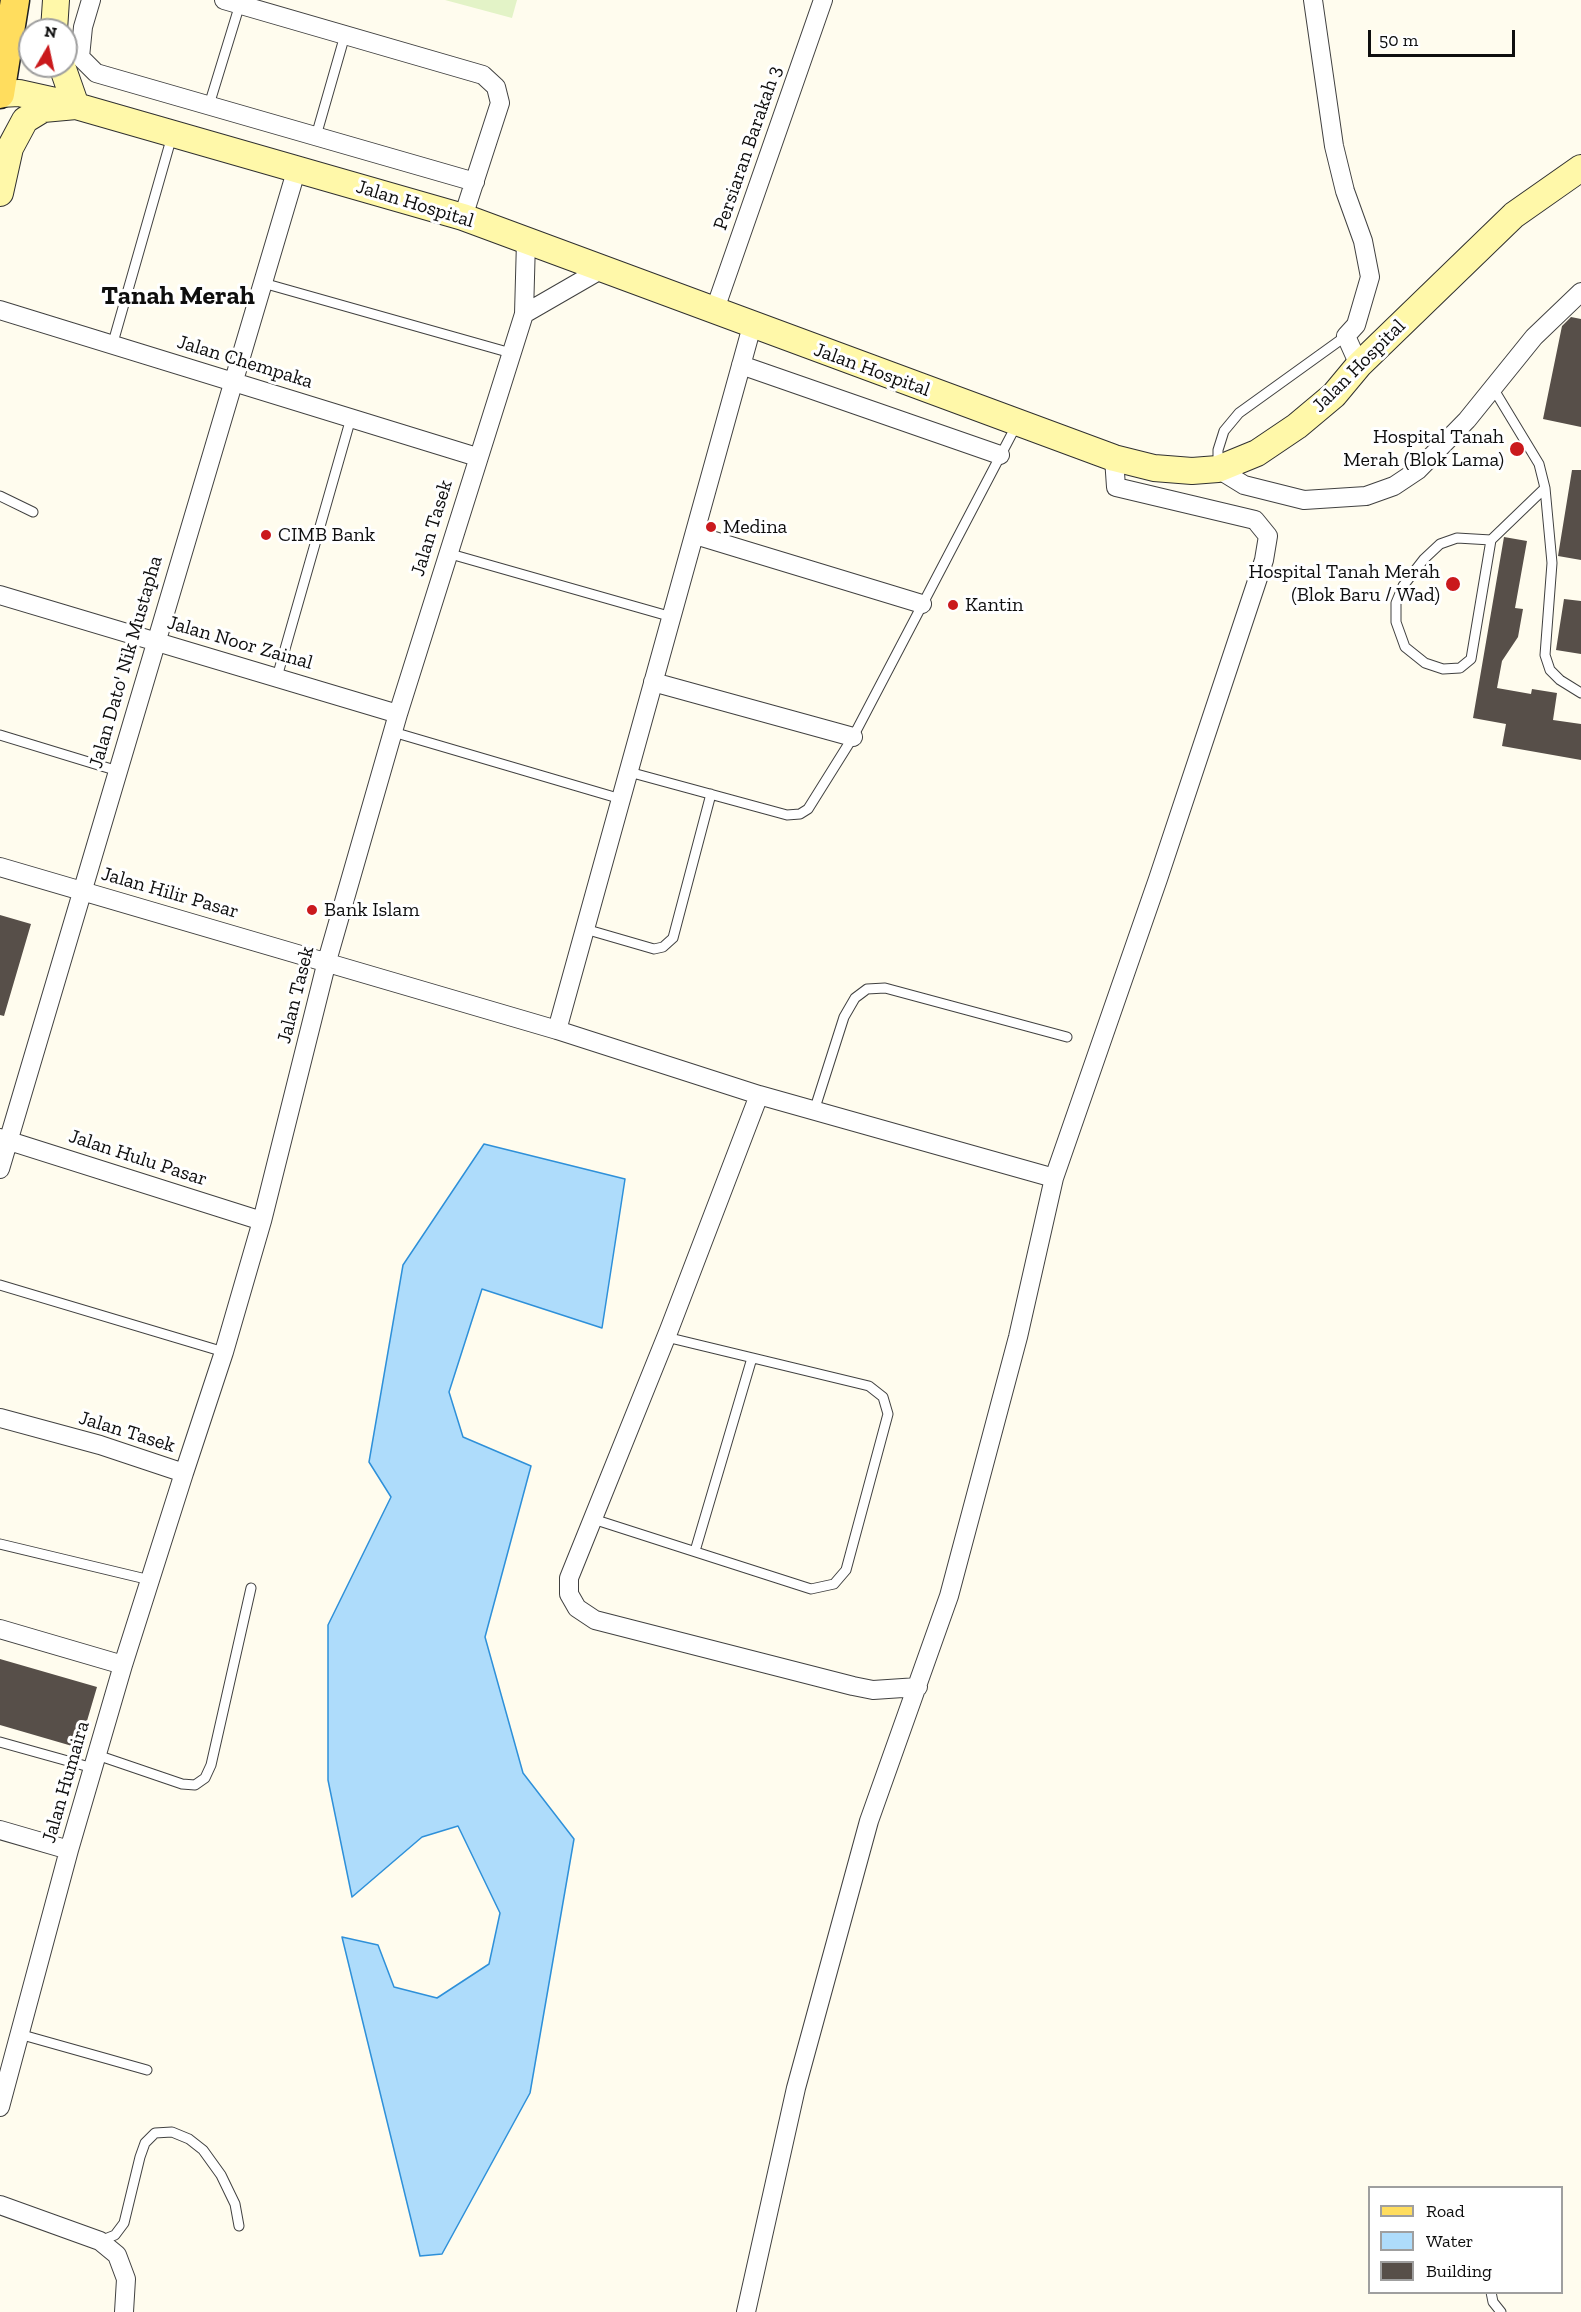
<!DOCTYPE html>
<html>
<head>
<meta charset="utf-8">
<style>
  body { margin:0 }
  #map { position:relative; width:1581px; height:2312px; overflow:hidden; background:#fffcee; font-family:"Zilla Slab",serif }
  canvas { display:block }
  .legend { position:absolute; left:1368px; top:2186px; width:195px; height:108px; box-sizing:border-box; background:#fff; border:2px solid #9f9f9f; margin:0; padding:8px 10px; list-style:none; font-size:18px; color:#0e0e0e }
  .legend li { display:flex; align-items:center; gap:12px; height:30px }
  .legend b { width:30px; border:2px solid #9f9f9f }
  .north { position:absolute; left:18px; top:18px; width:60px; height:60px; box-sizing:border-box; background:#fff; border:2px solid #9f9f9f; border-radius:50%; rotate:9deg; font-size:16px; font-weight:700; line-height:24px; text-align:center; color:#0e0e0e }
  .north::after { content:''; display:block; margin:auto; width:21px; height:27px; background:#ca191c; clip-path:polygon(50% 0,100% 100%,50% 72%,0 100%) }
  .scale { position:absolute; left:1368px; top:30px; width:147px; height:27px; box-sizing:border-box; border:3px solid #0e0e0e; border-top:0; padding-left:8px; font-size:18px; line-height:21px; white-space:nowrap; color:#0e0e0e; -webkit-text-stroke:4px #fff; paint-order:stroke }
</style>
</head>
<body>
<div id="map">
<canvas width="1581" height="2312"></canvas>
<ul class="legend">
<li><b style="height:8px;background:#ffdd5e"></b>Road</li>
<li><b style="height:16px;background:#aedcfb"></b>Water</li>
<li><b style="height:16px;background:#574f49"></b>Building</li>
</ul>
<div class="north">N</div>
<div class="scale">50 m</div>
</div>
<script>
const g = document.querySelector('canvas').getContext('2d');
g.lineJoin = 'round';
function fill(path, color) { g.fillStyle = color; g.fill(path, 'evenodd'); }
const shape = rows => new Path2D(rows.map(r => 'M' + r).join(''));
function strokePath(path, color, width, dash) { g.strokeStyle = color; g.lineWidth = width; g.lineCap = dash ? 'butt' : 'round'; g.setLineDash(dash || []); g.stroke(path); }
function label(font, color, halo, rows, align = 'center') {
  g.font = font + ' "Zilla Slab",serif'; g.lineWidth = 6; g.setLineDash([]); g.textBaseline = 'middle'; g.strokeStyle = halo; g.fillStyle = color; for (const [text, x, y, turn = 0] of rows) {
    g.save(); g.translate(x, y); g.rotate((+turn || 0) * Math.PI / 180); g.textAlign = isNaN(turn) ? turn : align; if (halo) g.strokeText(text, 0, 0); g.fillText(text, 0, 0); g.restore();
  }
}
const pitch = shape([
  [445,0,517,0,512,18]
]);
const water = shape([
  [484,1144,625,1179,602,1328,482,1289,449,1392,463,1437,531,1466,485,1637,523,1773,574,1839,530,2093,442,2254,420,2256,342,1937,378,1945,394,1987,437,1998,489,1964,500,1913,458,1826,422,1837,352,1897,328,1780,328,1625,391,1497,369,1462,403,1265,484,1144]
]);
const building = shape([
  [1571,317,1581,319,1581,427,1543,419,1562,326],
  [1572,470,1581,470,1581,560,1558,556],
  [1504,537,1527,541,1515,608,1523,609,1518,637,1502,661,1497,688,1531,694,1532,689,1557,693,1553,720,1581,724,1581,760,1502,746,1506,724,1473,718],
  [1564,599,1581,601,1581,654,1556,650],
  [0,915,31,924,4,1016,0,1015],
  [0,1659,97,1687,79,1748,0,1725]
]);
const lane = shape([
  [209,105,240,4],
  [316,136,345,35],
  [263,283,511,353],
  [112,346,172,136],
  [1493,388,1539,464,1545,488,1552,563,1545,655,1550,670,1560,680,1581,693],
  [1218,466,1218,450,1224,431,1239,413,1346,336],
  [0,496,33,512],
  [1491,540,1471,659,1460,668,1443,669,1425,663,1405,647,1396,622,1396,603,1403,586,1424,559,1440,544,1457,538,1491,540,1545,488],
  [447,553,672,617],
  [277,677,351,418],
  [393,732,621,799],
  [0,735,118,771],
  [629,772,787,815,800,814,808,809,853,737,1017,424],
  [585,929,654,949,663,947,673,938,711,794],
  [814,1111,844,1017,855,998,867,989,885,988,1067,1037],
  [0,1285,224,1352],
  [593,1519,811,1589,834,1584,846,1570,888,1414,883,1397,869,1386,666,1337],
  [0,1544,150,1580],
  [695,1551,752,1358],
  [0,1742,93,1768],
  [97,1755,182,1784,195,1785,205,1778,211,1765,251,1588],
  [19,2034,147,2070],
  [100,2241,115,2235,124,2223,140,2157,145,2143,155,2133,172,2132,189,2139,203,2150,221,2175,235,2204,239,2226],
  [1491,2292,1493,2302,1501,2312]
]);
const street = shape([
  [91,0,83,27,80,57,96,73,475,182],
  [224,0,483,75,496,87,500,103,463,217],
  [1313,0,1334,146,1345,191,1363,241,1370,277,1356,325,1346,336,1359,365],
  [0,310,477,457],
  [714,312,823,0],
  [524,314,602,269],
  [741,365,1000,455],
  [1218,469,1244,485,1304,500,1366,496,1394,486,1418,470,1467,420,1534,337,1581,292],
  [695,535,922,604],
  [0,595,398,714],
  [653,682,853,737],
  [0,867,557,1030,759,1095,1054,1178],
  [557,1030,752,326],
  [759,1095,669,1330,569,1578,569,1594,577,1608,595,1620,853,1686,873,1690,918,1687],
  [0,1138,262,1221],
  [0,1169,297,168],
  [0,1418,100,1445,184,1473,224,1352,262,1221,327,961,398,714,524,314,526,241],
  [0,1629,123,1665],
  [0,1830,69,1850],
  [0,2107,69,1850,123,1665,184,1473],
  [0,2205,100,2241,117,2255,126,2279,124,2312],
  [746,2312,796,2088,869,1821,949,1596,1018,1337,1054,1178,1158,879,1264,560,1268,536,1255,520,1116,487,1114,458]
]);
const secondary = shape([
  [54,30,56,0],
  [62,66,76,106],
  [0,94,19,93,64,103],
  [0,193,10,148,25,120,43,109,76,106,463,217,1114,458,1154,468,1192,471,1218,469,1257,453,1297,426,1334,395,1359,365,1514,215,1581,168]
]);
const primary = shape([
  [0,94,15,0]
]);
const markers = [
  [1517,449,8,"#ca191c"],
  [711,527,6,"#ca191c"],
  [266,535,6,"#ca191c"],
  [1453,584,8,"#ca191c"],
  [953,605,6,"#ca191c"],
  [312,910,6,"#ca191c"]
];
const streetNames = [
  ["Persiaran Barakah 3",748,148,-71],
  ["Jalan Hospital",415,204,17],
  ["Jalan Chempaka",245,362,17],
  ["Jalan Hospital",1359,366,-45],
  ["Jalan Hospital",872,370,20],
  ["Jalan Tasek",432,528,-73],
  ["Jalan Noor Zainal",240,643,16],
  ["Jalan Dato' Nik Mustapha",126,662,-74],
  ["Jalan Hilir Pasar",170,893,16],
  ["Jalan Tasek",296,995,-76],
  ["Jalan Hulu Pasar",138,1158,18],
  ["Jalan Tasek",127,1432,17],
  ["Jalan Humaira",66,1782,-74]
];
const poiNames = [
  ["Hospital Tanah",1504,437,"right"],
  ["Merah (Blok Lama)",1504,460,"right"],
  ["Medina",723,527],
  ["CIMB Bank",278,535],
  ["Hospital Tanah Merah",1440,572,"right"],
  ["(Blok Baru / Wad)",1440,595,"right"],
  ["Kantin",965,605],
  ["Bank Islam",324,910]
];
const districtNames = [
  ["Tanah Merah",178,297]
];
fill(pitch, '#e3f3c7');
fill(water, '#aedcfb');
strokePath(water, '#2e90d9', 1.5);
fill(building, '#574f49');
strokePath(lane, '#414141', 11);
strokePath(street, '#414141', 20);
strokePath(secondary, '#303030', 28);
strokePath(primary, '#1f1f1f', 31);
strokePath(lane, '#fff', 9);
strokePath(street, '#fff', 18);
strokePath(secondary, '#fff8a9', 26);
strokePath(primary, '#ffdd5e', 28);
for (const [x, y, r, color] of markers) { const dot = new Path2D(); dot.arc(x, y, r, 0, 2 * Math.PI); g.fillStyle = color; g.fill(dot); strokePath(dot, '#fff', 2); }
label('20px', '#0e0e0e', '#fff', streetNames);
label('20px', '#0e0e0e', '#fff', poiNames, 'left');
label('bold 26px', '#0e0e0e', '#fff', districtNames);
</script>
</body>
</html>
